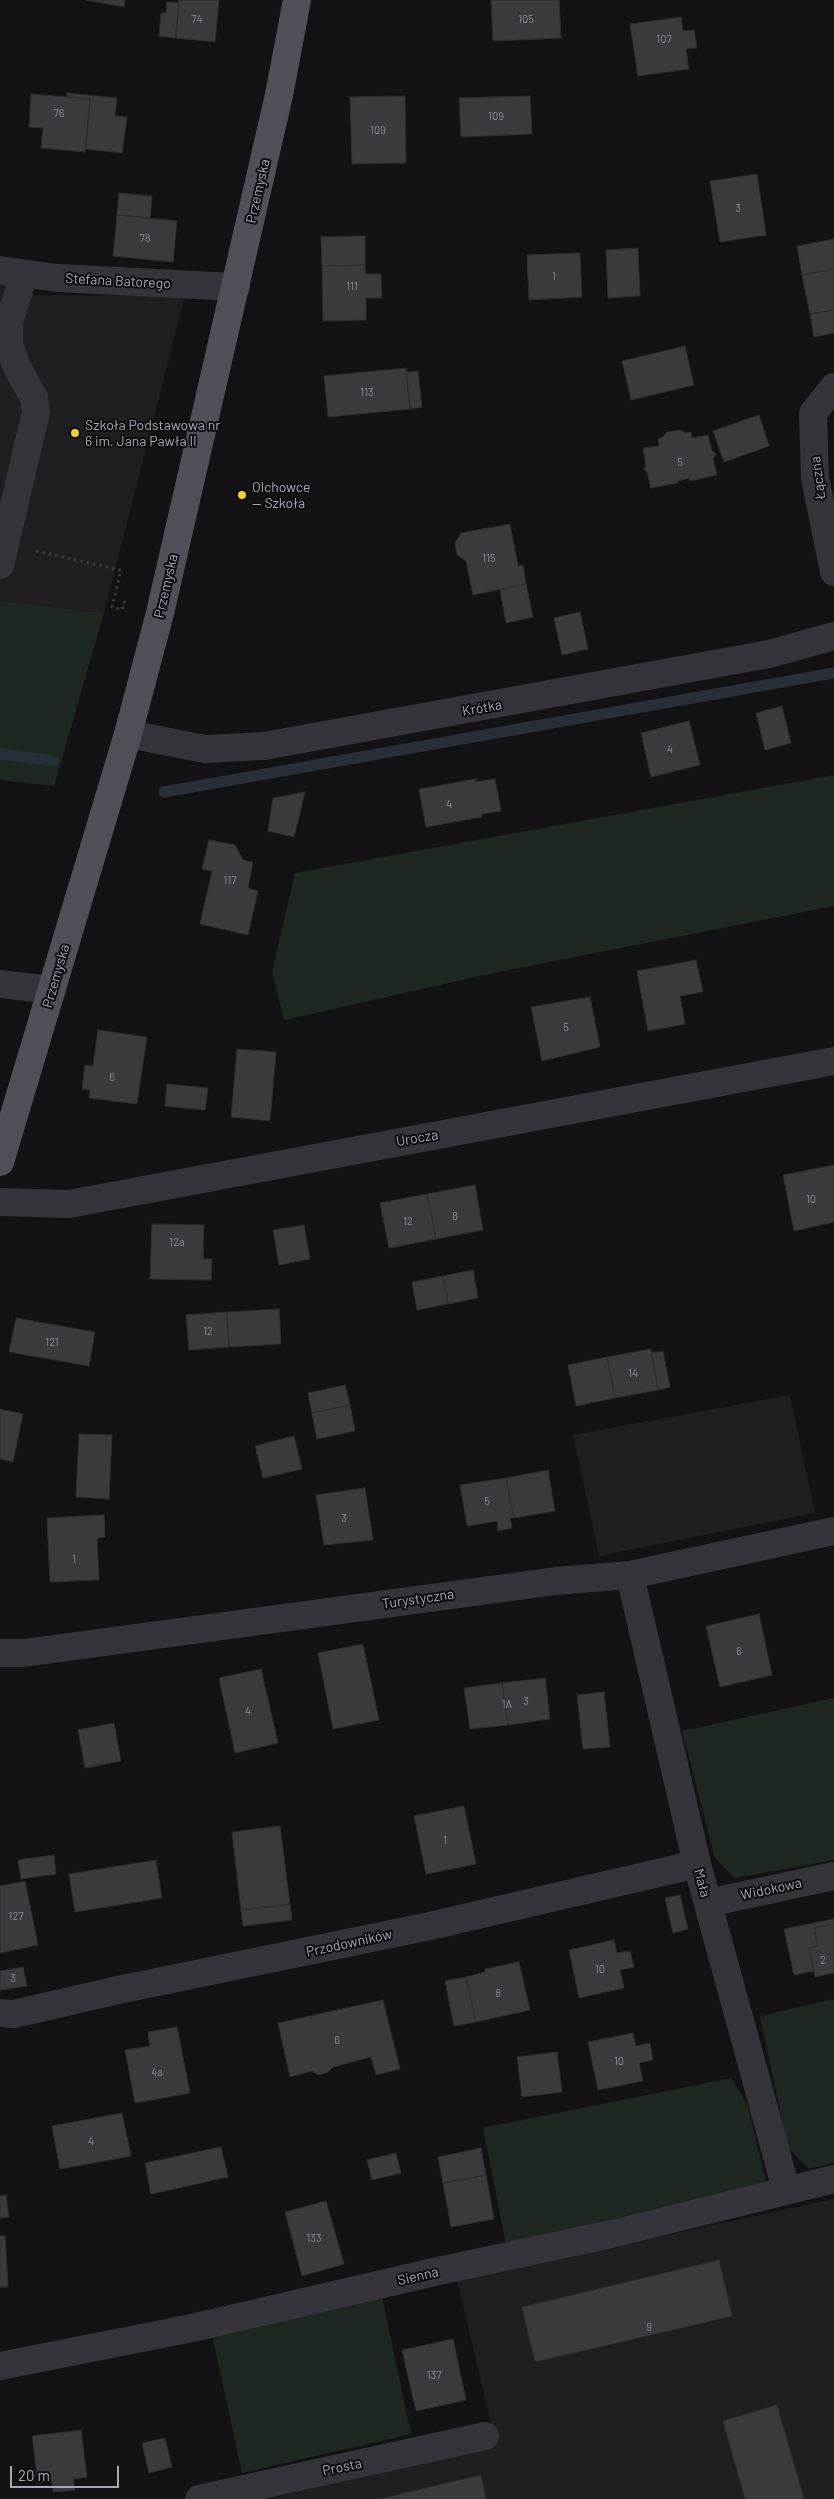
<!DOCTYPE html>
<html>
<head>
<meta charset="utf-8">
<style>
  body { margin:0 }
  #map { position:relative; width:834px; height:2499px; overflow:hidden; background:#131315; font-family:Barlow,sans-serif }
  canvas { display:block }
  .scale { position:absolute; left:10px; top:2466px; width:109px; height:22px; box-sizing:border-box; border:2px solid #a5a7b5; border-top:0; padding-left:6px; font-size:15px; line-height:18px; white-space:nowrap; color:#a5a7b5; -webkit-text-stroke:4px #0e0e10; paint-order:stroke }
</style>
</head>
<body>
<div id="map">
<canvas width="834" height="2499"></canvas>
<div class="scale">20 m</div>
</div>
<script>
const g = document.querySelector('canvas').getContext('2d');
g.lineJoin = 'round';
function fill(path, color) { g.fillStyle = color; g.fill(path, 'evenodd'); }
const shape = rows => new Path2D(rows.map(r => 'M' + r).join(''));
function strokePath(path, color, width, dash) { g.strokeStyle = color; g.lineWidth = width; g.lineCap = dash ? 'butt' : 'round'; g.setLineDash(dash || []); g.stroke(path); }
function label(font, color, halo, rows, align = 'center') {
  g.font = font + ' Barlow,sans-serif'; g.lineWidth = 4; g.setLineDash([]); g.textBaseline = 'middle'; g.strokeStyle = halo; g.fillStyle = color; for (const [text, x, y, turn = 0] of rows) {
    g.save(); g.translate(x, y); g.rotate((+turn || 0) * Math.PI / 180); g.textAlign = isNaN(turn) ? turn : align; if (halo) g.strokeText(text, 0, 0); g.fillText(text, 0, 0); g.restore();
  }
}
const built = shape([
  [0,282,35,295,185,296,104,613,0,601],
  [790,1395,815,1513,599,1556,573,1435],
  [834,2199,834,2499,270,2499,496,2445,457,2280]
]);
const green = shape([
  [0,601,104,613,54,786,0,780],
  [834,775,834,906,489,974,284,1020,272,972,295,873],
  [834,1698,834,1860,735,1878,715,1858,682,1731],
  [834,1999,834,2163,809,2169,788,2148,760,2016],
  [731,2078,748,2106,766,2182,506,2245,483,2128],
  [382,2297,411,2434,242,2473,212,2335]
]);
const stream = shape([
  [0,754,54,761],
  [164,792,834,673]
]);
const building = shape([
  [86,0,125,0,124,7,86,0],
  [179,0,219,0,215,42,176,38,179,0],
  [491,0,559,0,561,38,493,41,491,0],
  [167,2,179,3,175,38,159,36,161,13,166,13,167,2],
  [681,17,683,31,694,30,697,48,686,49,689,69,638,76,630,24,681,17],
  [67,93,117,98,115,116,127,117,122,153,86,149,90,99,67,97,67,93],
  [31,94,90,99,85,152,41,148,43,128,29,127,31,94],
  [405,96,406,163,352,164,350,97,405,96],
  [530,96,532,134,461,137,459,98,530,96],
  [757,174,766,235,720,242,710,181,757,174],
  [119,193,152,196,150,218,117,215,119,193],
  [117,215,177,221,173,262,113,256,117,215],
  [365,236,365,265,322,266,321,237,365,236],
  [834,239,834,269,802,275,797,246,834,239],
  [638,248,640,296,608,298,606,250,638,248],
  [580,253,582,297,529,300,527,255,580,253],
  [365,265,365,274,381,274,382,298,366,298,366,320,323,321,322,266,365,265],
  [834,269,834,310,810,314,802,275,834,269],
  [834,310,834,333,814,337,810,314,834,310],
  [685,346,694,385,631,400,622,361,685,346],
  [406,368,410,409,328,417,324,376,406,368],
  [418,371,422,407,410,409,406,372,418,371],
  [759,415,769,446,724,462,713,431,759,415],
  [680,430,686,433,691,432,692,438,708,435,712,451,716,454,713,459,717,475,690,481,689,478,678,481,678,483,651,488,647,472,644,469,646,465,643,448,659,446,658,439,663,437,667,432,680,430],
  [510,524,518,566,523,565,526,584,473,595,466,561,457,555,455,543,461,533,510,524],
  [526,584,533,617,506,623,500,590,526,584],
  [580,612,588,649,562,655,554,618,580,612],
  [782,706,791,743,765,750,756,713,782,706],
  [689,721,700,765,651,777,641,733,689,721],
  [476,779,476,782,495,779,501,811,482,814,482,817,426,827,419,789,476,779],
  [305,792,294,837,268,831,273,798,305,792],
  [209,840,235,845,243,860,253,862,248,888,258,891,248,935,200,924,212,871,202,869,209,840],
  [696,960,703,992,680,996,685,1024,648,1031,637,971,696,960],
  [590,997,600,1047,542,1061,531,1007,590,997],
  [98,1030,147,1037,137,1104,89,1098,90,1090,82,1089,85,1065,93,1066,98,1030],
  [237,1049,276,1052,270,1121,231,1117,237,1049],
  [167,1084,208,1088,205,1110,165,1106,167,1084],
  [834,1165,834,1222,794,1231,783,1175,834,1165],
  [475,1185,483,1230,436,1239,427,1194,475,1185],
  [427,1194,436,1239,389,1248,380,1203,427,1194],
  [152,1224,204,1225,203,1259,212,1259,211,1280,150,1279,152,1224],
  [304,1225,310,1259,279,1265,273,1230,304,1225],
  [473,1270,478,1298,448,1304,443,1276,473,1270],
  [443,1276,448,1304,417,1310,412,1282,443,1276],
  [279,1309,281,1344,229,1347,227,1312,279,1309],
  [227,1312,229,1347,189,1350,186,1315,227,1312],
  [16,1318,95,1332,89,1366,9,1352,16,1318],
  [651,1349,658,1390,615,1398,607,1357,651,1349],
  [663,1351,670,1387,658,1390,651,1353,663,1351],
  [607,1357,615,1398,576,1406,568,1365,607,1357],
  [345,1385,350,1405,312,1413,308,1393,345,1385],
  [350,1405,355,1431,317,1439,312,1413,350,1405],
  [0,1409,23,1414,13,1462,0,1459,0,1409],
  [79,1434,112,1435,109,1499,76,1497,79,1434],
  [294,1436,302,1469,263,1478,255,1446,294,1436],
  [548,1470,555,1511,514,1518,506,1478,548,1470],
  [506,1478,514,1518,510,1518,512,1528,498,1531,497,1521,467,1526,460,1485,506,1478],
  [365,1488,373,1540,324,1545,316,1495,365,1488],
  [104,1515,105,1537,97,1538,99,1580,50,1582,47,1518,104,1515],
  [759,1614,772,1675,720,1687,706,1626,759,1614],
  [363,1644,379,1720,333,1729,318,1653,363,1644],
  [261,1669,278,1743,235,1753,219,1678,261,1669],
  [545,1678,550,1719,508,1725,502,1683,545,1678],
  [502,1683,508,1725,470,1729,464,1688,502,1683],
  [604,1692,610,1747,583,1749,577,1695,604,1692],
  [114,1723,121,1761,85,1768,78,1730,114,1723],
  [464,1806,476,1864,426,1874,414,1816,464,1806],
  [280,1826,290,1904,241,1910,232,1832,280,1826],
  [54,1855,56,1874,21,1879,18,1860,54,1855],
  [156,1860,162,1898,75,1912,69,1874,156,1860],
  [25,1881,38,1945,0,1953,0,1886,25,1881],
  [680,1895,688,1929,673,1933,665,1898,680,1895],
  [290,1904,292,1920,243,1926,241,1910,290,1904],
  [834,1919,834,1924,814,1928,818,1946,809,1948,814,1971,794,1975,784,1929,834,1919],
  [834,1924,834,1973,815,1977,809,1948,818,1946,814,1928,834,1924],
  [614,1940,617,1953,630,1951,634,1967,620,1970,624,1988,579,1998,569,1950,614,1940],
  [519,1962,530,2010,476,2022,466,1977,485,1972,485,1969,519,1962],
  [23,1967,27,1986,0,1990,0,1971,23,1967],
  [466,1977,476,2022,454,2026,445,1981,466,1977],
  [383,2000,400,2069,376,2075,371,2057,333,2067,328,2072,318,2075,312,2071,290,2077,278,2023,383,2000],
  [177,2027,190,2093,135,2103,125,2050,150,2046,148,2032,177,2027],
  [633,2033,636,2046,650,2043,653,2060,639,2063,643,2081,598,2090,588,2042,633,2033],
  [557,2052,562,2092,522,2097,517,2057,557,2052],
  [122,2113,131,2156,60,2169,52,2126,122,2113],
  [221,2147,228,2177,151,2194,145,2163,221,2147],
  [481,2148,486,2175,443,2183,438,2157,481,2148],
  [396,2153,401,2173,372,2180,367,2160,396,2153],
  [486,2175,494,2219,451,2227,443,2183,486,2175],
  [6,2195,9,2217,0,2218,0,2196,6,2195],
  [326,2201,344,2264,302,2276,285,2212,326,2201],
  [0,2236,5,2236,8,2287,0,2287,0,2236],
  [719,2260,732,2316,535,2362,522,2307,719,2260],
  [453,2339,466,2400,416,2411,402,2350,453,2339],
  [777,2405,804,2499,745,2499,723,2421,777,2405],
  [81,2430,87,2477,73,2479,75,2490,53,2492,52,2482,38,2483,32,2436,81,2430],
  [165,2438,172,2467,149,2473,142,2443,165,2438],
  [481,2475,486,2499,379,2499,481,2475]
]);
const path = shape([
  [36,551,121,570,112,607,122,610,124,602,129,604]
]);
const minor = shape([
  [0,270,57,278,236,287],
  [834,387,813,413,815,478,834,572],
  [0,565,36,412,34,398,17,367,9,345,9,323,24,274],
  [128,734,205,749,264,746,769,654,834,636],
  [0,984,52,990],
  [0,1202,69,1204,834,1061],
  [630,1575,697,1864,786,2189],
  [0,1653,24,1653,556,1581,630,1575,834,1531],
  [708,1903,834,1876],
  [0,2013,14,2014,118,1990,430,1926,697,1864],
  [0,2366,192,2328,434,2272,611,2234,834,2179],
  [199,2499,485,2436]
]);
const major = shape([
  [0,1162,128,734,160,613,279,95,297,0]
]);
const markers = [
  [75,433,5,"#f0d230"],
  [242,495,5,"#f0d230"]
];
const numberNames = [
  ["74",197,19],
  ["105",526,19],
  ["107",664,39],
  ["76",59,113],
  ["109",496,116],
  ["109",378,130],
  ["3",738,208],
  ["78",145,238],
  ["1",554,276],
  ["111",352,286],
  ["113",367,392],
  ["5",680,462],
  ["115",489,558],
  ["4",670,749],
  ["4",449,804],
  ["117",230,880],
  ["5",566,1027],
  ["6",112,1077],
  ["10",811,1199],
  ["8",455,1216],
  ["12",408,1221],
  ["12a",177,1242],
  ["12",208,1331],
  ["121",52,1342],
  ["14",633,1373],
  ["5",487,1501],
  ["3",344,1518],
  ["1",74,1559],
  ["6",739,1651],
  ["3",526,1701],
  ["1A",507,1704],
  ["4",248,1711],
  ["1",445,1840],
  ["127",16,1916],
  ["2",823,1960],
  ["10",600,1969],
  ["3",13,1978],
  ["8",498,1993],
  ["6",337,2040],
  ["10",619,2061],
  ["4a",157,2072],
  ["4",91,2141],
  ["133",314,2238],
  ["9",649,2327],
  ["137",434,2375]
];
const streetNames = [
  ["Przemyska",258,191,-77],
  ["Stefana Batorego",118,281,3],
  ["Łączna",818,478,-97],
  ["Przemyska",166,586,-77],
  ["Krótka",482,708,-10],
  ["Przemyska",56,976,-74],
  ["Urocza",417,1138,-10],
  ["Turystyczna",418,1599,-8],
  ["Mała",702,1883,75],
  ["Widokowa",771,1889,-12],
  ["Przodowników",349,1943,-12],
  ["Sienna",418,2276,-13],
  ["Prosta",342,2467,-12]
];
const poiNames = [
  ["Szkoła Podstawowa nr",85,425],
  ["6 im. Jana Pawła II",85,441],
  ["Olchowce",252,487],
  ["— Szkoła",252,503]
];
fill(built, '#1f1f22');
fill(green, '#1f2721');
strokePath(stream, '#292f38', 11);
fill(building, '#3a3b3f');
strokePath(building, '#2e2d31', 1);
strokePath(path, '#3a3b41', 3, [2.5, 4]);
strokePath(minor, '#34343a', 28);
strokePath(major, '#505059', 28);
for (const [x, y, r, color] of markers) { const dot = new Path2D(); dot.arc(x, y, r, 0, 2 * Math.PI); g.fillStyle = color; g.fill(dot); strokePath(dot, '#0e0e10', 2); }
label('11px', '#8a8c98', null, numberNames);
label('14px', '#a5a7b5', '#0e0e10', streetNames);
label('14px', '#a5a7b5', '#0e0e10', poiNames, 'left');
</script>
</body>
</html>
